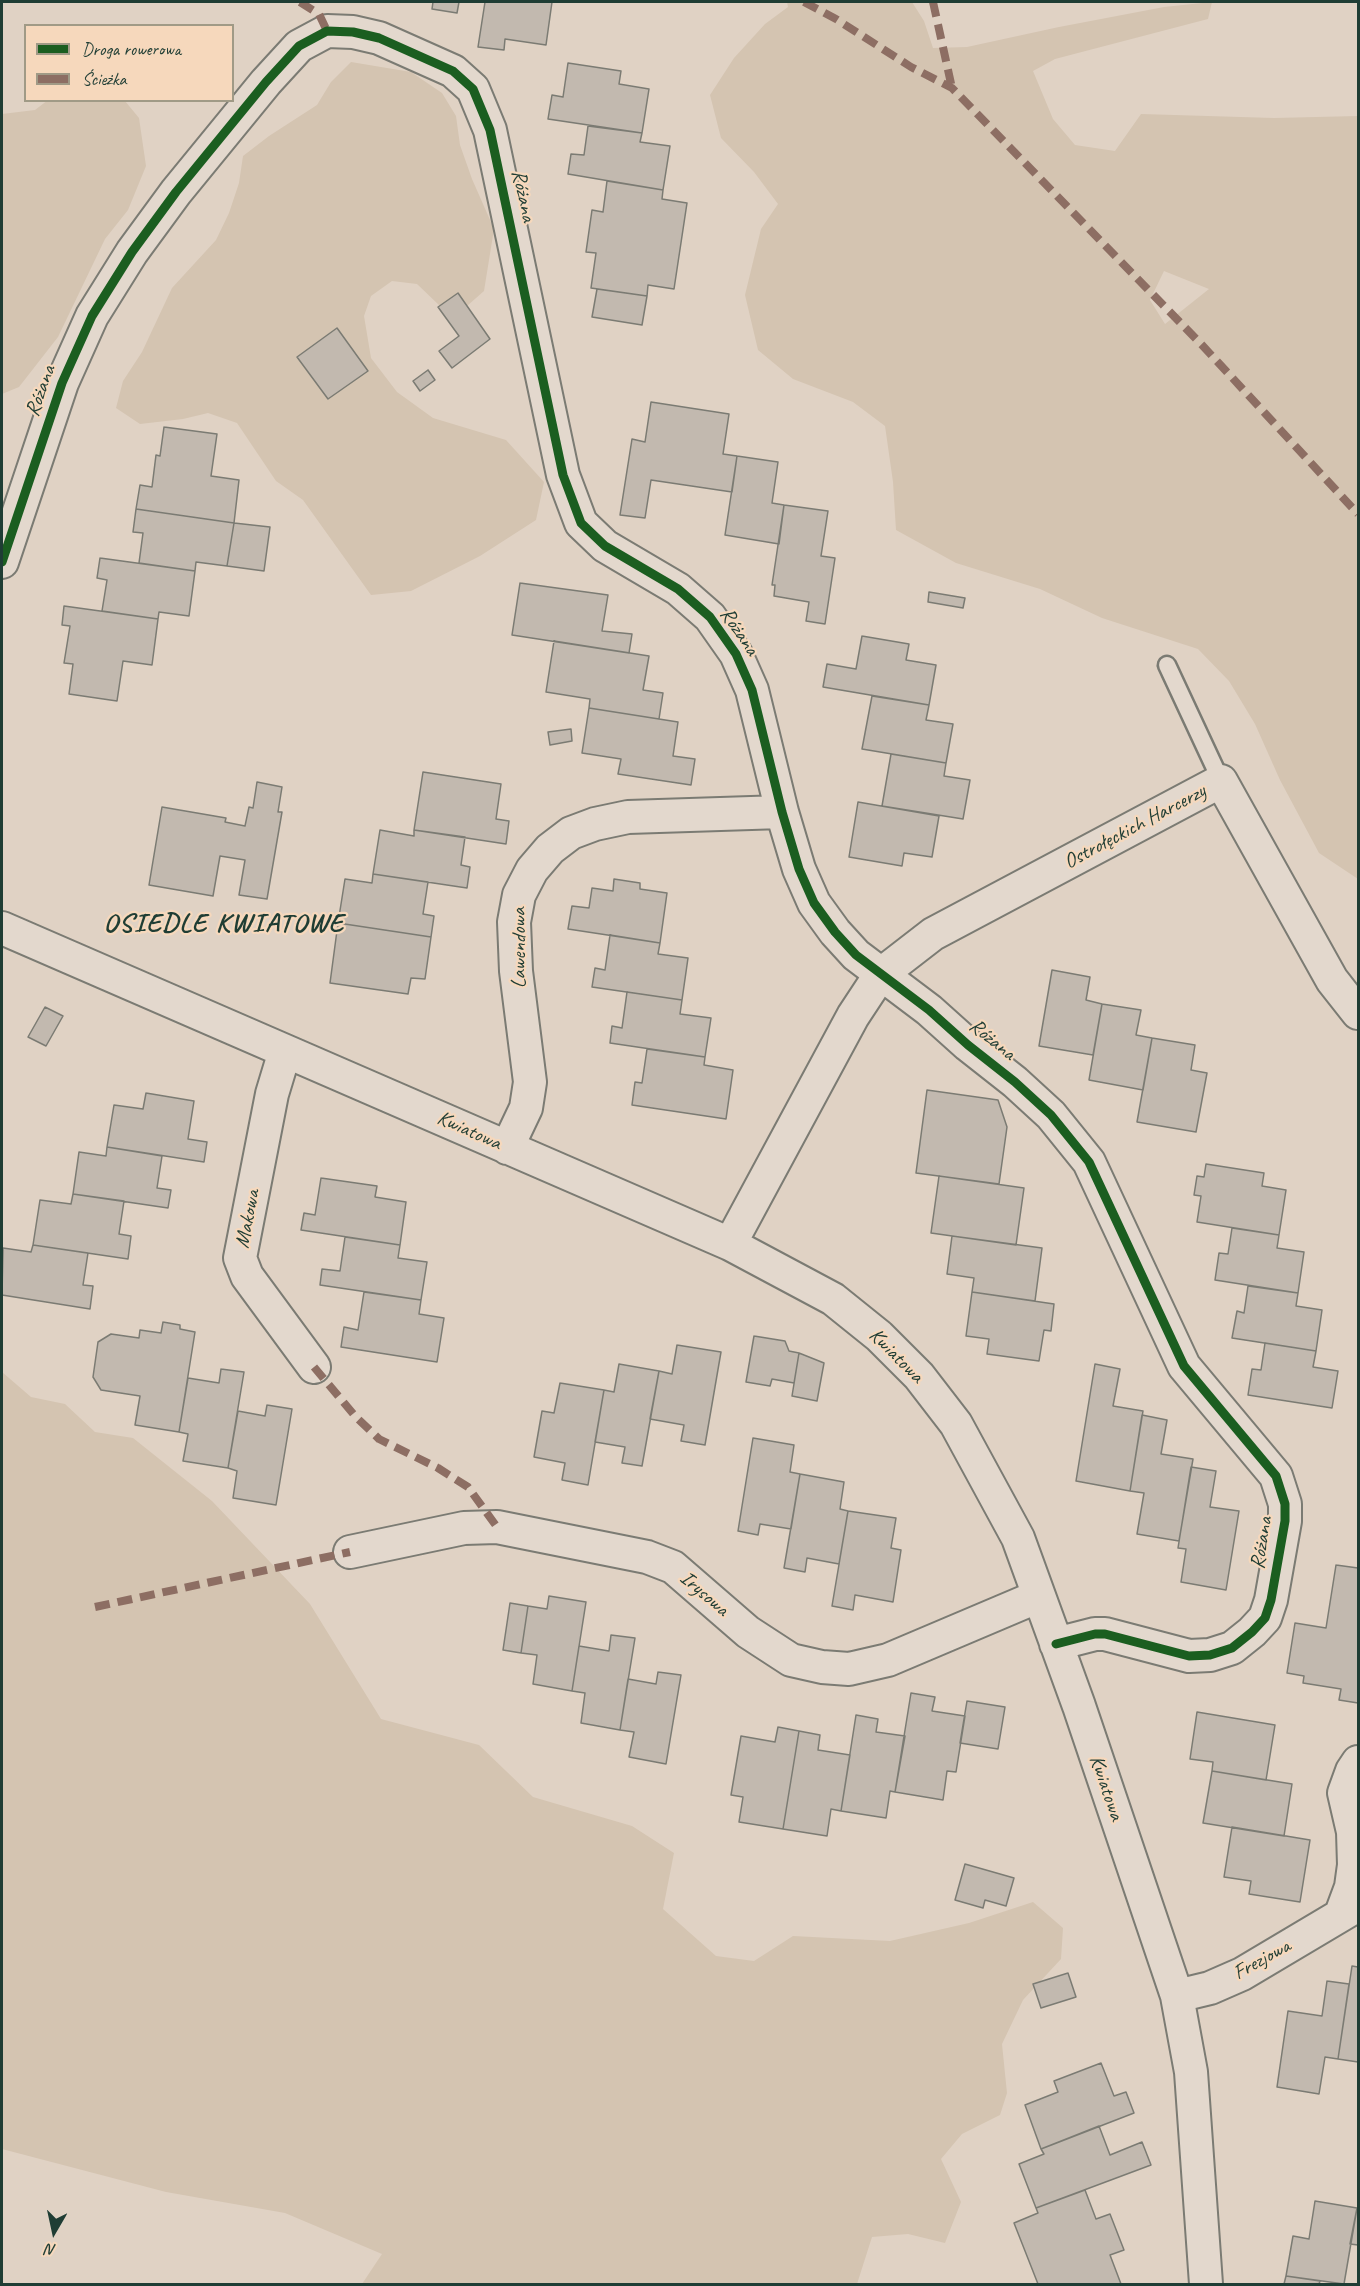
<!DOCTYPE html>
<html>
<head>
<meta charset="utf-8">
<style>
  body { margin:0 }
  #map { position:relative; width:1360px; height:2286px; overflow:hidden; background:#e0d2c4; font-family:Caveat,sans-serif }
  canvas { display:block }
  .frame { position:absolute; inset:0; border:3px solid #1f3d34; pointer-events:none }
  .legend { position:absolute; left:24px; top:24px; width:210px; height:78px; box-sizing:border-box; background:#f6d8bc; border:2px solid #a09a86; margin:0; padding:8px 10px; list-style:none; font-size:18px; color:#1f3d34 }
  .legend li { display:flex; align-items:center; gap:12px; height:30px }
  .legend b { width:30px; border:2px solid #a09a86 }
  .north { position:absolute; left:24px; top:2202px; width:60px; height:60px; -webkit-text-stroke:4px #f6d8bc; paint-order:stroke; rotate:189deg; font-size:16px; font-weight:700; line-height:24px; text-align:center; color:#1f3d34 }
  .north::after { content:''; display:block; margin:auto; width:21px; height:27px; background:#1f3d34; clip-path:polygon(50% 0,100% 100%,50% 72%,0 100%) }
</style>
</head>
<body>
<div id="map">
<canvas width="1360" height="2286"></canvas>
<div class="frame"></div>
<ul class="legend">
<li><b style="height:8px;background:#1b5e20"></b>Droga rowerowa</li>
<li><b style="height:8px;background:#8d6e63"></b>Ścieżka</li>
</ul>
<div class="north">N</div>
</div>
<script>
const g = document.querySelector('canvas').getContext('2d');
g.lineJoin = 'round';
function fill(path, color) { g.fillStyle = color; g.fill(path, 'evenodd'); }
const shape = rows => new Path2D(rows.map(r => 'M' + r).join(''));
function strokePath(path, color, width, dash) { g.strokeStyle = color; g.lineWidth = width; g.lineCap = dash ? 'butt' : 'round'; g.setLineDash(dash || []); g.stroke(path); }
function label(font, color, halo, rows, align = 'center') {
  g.font = font + ' Caveat,sans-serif'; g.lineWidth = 4.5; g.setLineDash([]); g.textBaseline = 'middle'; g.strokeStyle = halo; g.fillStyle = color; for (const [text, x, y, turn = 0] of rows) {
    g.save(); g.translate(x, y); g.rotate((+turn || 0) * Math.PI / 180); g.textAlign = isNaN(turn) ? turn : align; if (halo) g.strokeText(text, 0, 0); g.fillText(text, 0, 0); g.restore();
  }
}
const green = shape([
  [787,2,912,2,924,21,933,48,967,47,1059,27,1164,7,1212,2,1208,19,1055,59,1033,71,1053,119,1075,145,1115,151,1141,114,1274,118,1358,116,1358,879,1319,853,1280,780,1255,724,1229,681,1198,649,1102,618,1040,589,956,563,896,530,893,482,885,426,853,402,793,379,758,350,745,295,761,229,778,204,754,172,721,138,710,95,734,58,765,24,788,7],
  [1164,271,1209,289,1165,324,1150,300],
  [351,62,411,72,442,93,456,116,460,145,472,179,494,229,484,291,467,306,440,306,417,284,392,281,371,296,364,316,371,358,397,392,433,418,506,440,544,482,536,520,480,556,411,591,371,595,303,500,276,481,237,423,208,413,183,419,140,424,116,408,123,381,142,352,172,288,216,240,229,213,239,183,243,156,269,136,317,105,331,82],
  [48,100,125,101,139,118,146,166,128,210,105,239,58,337,19,387,2,394,2,114,35,110],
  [2,1372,31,1397,65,1404,95,1432,133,1438,212,1501,310,1604,381,1719,479,1745,533,1797,632,1826,674,1853,663,1909,716,1956,754,1961,793,1936,890,1941,969,1923,1033,1902,1063,1928,1061,1959,1023,2000,1002,2044,1007,2093,1000,2115,962,2134,941,2159,961,2202,945,2243,908,2234,872,2237,857,2284,362,2284,382,2254,285,2213,166,2192,2,2149]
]);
const building = shape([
  [433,2,459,2,457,13,432,9,433,2],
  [485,2,552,2,546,45,505,39,504,50,478,47,485,2],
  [568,63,621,71,619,84,649,89,642,133,548,119,552,95,563,97,568,63],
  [588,126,642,133,640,142,670,146,663,190,568,174,571,154,584,155,588,126],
  [607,181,663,190,662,199,687,203,674,289,648,285,647,296,591,288,596,253,586,252,592,210,603,212,607,181],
  [597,289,647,296,642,325,592,317,597,289],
  [458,293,490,339,452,368,439,351,459,336,438,307,458,293],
  [337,328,368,371,328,399,297,357,337,328],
  [428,370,435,380,420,391,413,381,428,370],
  [651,402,729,414,723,454,737,456,732,492,651,480,645,518,620,515,632,439,645,442,651,402],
  [164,427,217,434,211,476,239,480,234,523,136,509,140,485,152,487,156,455,160,456,164,427],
  [737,456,778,462,772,503,784,505,779,544,725,535,737,456],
  [784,505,828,511,821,556,835,558,825,624,806,621,809,602,774,596,775,585,772,585,784,505],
  [136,509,234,523,227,566,196,562,195,571,139,563,143,533,133,532,136,509],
  [234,523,270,527,264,571,227,566,234,523],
  [100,558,195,571,189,616,159,612,158,619,102,611,107,580,97,578,100,558],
  [520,583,608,595,602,631,632,634,629,653,512,635,520,583],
  [929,592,965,598,963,608,928,602,929,592],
  [64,606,158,619,152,665,123,661,117,701,69,694,73,664,64,663,70,626,62,625,64,606],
  [862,636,909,644,906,660,936,665,929,705,823,687,827,664,856,669,862,636],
  [554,641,649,656,643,690,663,693,659,719,589,708,590,699,546,692,554,641],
  [872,696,929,705,926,720,953,724,946,763,862,749,872,696],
  [589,708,678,722,673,756,695,759,691,785,618,774,621,759,582,753,589,708],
  [571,729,572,741,550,745,548,732,571,729],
  [891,754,946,763,944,776,970,780,963,819,882,806,891,754],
  [423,772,501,784,496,819,509,821,506,844,414,830,423,772],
  [257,782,282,787,278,812,282,812,267,899,239,895,245,860,220,856,213,896,149,885,162,807,226,818,225,822,245,826,249,807,253,808,257,782],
  [858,802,939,816,932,857,904,853,902,866,849,857,858,802],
  [380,830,414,836,414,830,465,837,461,865,470,867,467,888,373,874,380,830],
  [373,874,428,882,423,914,434,916,431,937,338,923,345,879,372,883,373,874],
  [614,879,640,883,640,889,667,893,660,943,568,929,572,906,589,908,592,888,613,891,614,879],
  [338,923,431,937,425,979,411,978,408,994,330,983,338,923],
  [610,935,660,943,658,954,688,958,682,1000,592,987,595,968,605,970,610,935],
  [1052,970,1090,977,1086,1000,1102,1004,1093,1055,1039,1046,1052,970],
  [627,992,682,1000,680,1014,711,1018,705,1057,610,1043,612,1026,622,1028,627,992],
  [1102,1004,1141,1010,1136,1035,1152,1038,1143,1090,1089,1080,1102,1004],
  [45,1007,63,1016,46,1046,28,1037,45,1007],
  [1152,1038,1195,1045,1191,1070,1207,1073,1196,1132,1137,1122,1152,1038],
  [647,1049,705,1057,704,1065,733,1070,726,1119,632,1105,635,1082,642,1083,647,1049],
  [927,1090,998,1100,1007,1127,999,1184,916,1173,927,1090],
  [146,1093,194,1101,188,1139,207,1142,204,1162,107,1147,114,1105,143,1109,146,1093],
  [107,1147,162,1156,157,1188,171,1190,168,1208,73,1194,79,1152,106,1156,107,1147],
  [1206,1164,1264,1173,1262,1186,1286,1190,1279,1235,1197,1222,1201,1196,1194,1195,1197,1176,1204,1177,1206,1164],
  [939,1176,1024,1188,1016,1245,931,1233,939,1176],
  [321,1178,377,1186,375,1197,406,1202,400,1245,301,1230,304,1213,315,1215,321,1178],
  [73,1194,124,1201,119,1234,131,1236,128,1259,33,1245,40,1200,71,1204,73,1194],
  [1232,1228,1279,1235,1277,1248,1304,1252,1298,1293,1215,1280,1219,1253,1228,1254,1232,1228],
  [952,1236,1042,1248,1035,1301,972,1292,974,1278,947,1274,952,1236],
  [345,1237,400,1245,398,1258,427,1262,421,1300,320,1285,322,1269,340,1271,345,1237],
  [33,1245,88,1253,83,1285,93,1286,90,1309,2,1295,3,1248,31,1252,33,1245],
  [1248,1286,1298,1293,1296,1306,1322,1310,1316,1351,1232,1338,1237,1311,1244,1313,1248,1286],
  [364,1292,421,1300,419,1314,444,1318,437,1362,341,1347,344,1327,358,1330,364,1292],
  [972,1292,1054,1304,1051,1331,1044,1330,1039,1361,987,1354,989,1339,966,1336,972,1292],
  [163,1322,180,1325,180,1329,195,1332,179,1432,135,1425,140,1396,101,1390,93,1377,98,1342,111,1334,139,1338,140,1330,161,1333,163,1322],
  [754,1336,785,1341,789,1351,799,1353,794,1383,772,1379,770,1386,746,1382,754,1336],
  [1265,1343,1316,1351,1313,1367,1338,1371,1332,1408,1248,1395,1252,1369,1261,1370,1265,1343],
  [677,1345,721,1352,705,1445,681,1441,684,1425,650,1419,659,1371,672,1374,677,1345],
  [799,1353,824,1363,817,1401,792,1396,799,1353],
  [619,1364,659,1371,642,1466,622,1463,625,1447,595,1442,604,1390,614,1392,619,1364],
  [1095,1364,1120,1369,1113,1406,1143,1411,1130,1491,1076,1481,1095,1364],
  [221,1369,244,1372,228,1468,183,1461,188,1434,179,1432,188,1378,219,1383,221,1369],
  [560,1383,604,1390,588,1485,562,1480,565,1463,534,1457,542,1411,554,1413,560,1383],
  [267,1405,292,1409,276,1505,233,1498,237,1471,228,1468,238,1411,265,1416,267,1405],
  [1142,1415,1167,1420,1161,1454,1193,1459,1179,1541,1137,1534,1144,1493,1130,1491,1142,1415],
  [753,1438,794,1445,790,1472,800,1474,791,1529,760,1524,758,1535,738,1531,753,1438],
  [1191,1467,1216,1471,1210,1507,1239,1511,1226,1590,1181,1582,1186,1549,1178,1548,1191,1467],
  [800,1474,844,1482,840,1509,848,1511,839,1564,807,1558,805,1572,784,1568,800,1474],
  [848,1511,896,1518,891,1548,901,1550,893,1602,855,1595,853,1610,832,1606,848,1511],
  [1336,1565,1358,1568,1358,1703,1339,1700,1341,1689,1303,1683,1304,1676,1287,1673,1295,1623,1326,1628,1336,1565],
  [549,1596,586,1602,572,1691,533,1684,537,1655,521,1653,528,1606,547,1609,549,1596],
  [510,1603,528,1606,521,1653,503,1650,510,1603],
  [611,1635,635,1638,620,1730,581,1723,585,1693,572,1691,579,1646,609,1651,611,1635],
  [658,1672,681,1675,666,1764,629,1757,634,1732,620,1730,628,1679,656,1684,658,1672],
  [911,1693,935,1697,932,1711,965,1716,956,1772,947,1771,943,1800,895,1792,911,1693],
  [967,1701,1005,1707,998,1749,960,1743,967,1701],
  [1197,1712,1275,1725,1266,1780,1212,1771,1213,1762,1190,1759,1197,1712],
  [856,1715,878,1719,876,1732,905,1736,895,1792,890,1791,886,1818,841,1811,856,1715],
  [778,1727,799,1731,783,1829,739,1822,743,1797,731,1795,741,1736,775,1742,778,1727],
  [799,1731,820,1735,818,1750,850,1755,841,1811,831,1809,827,1836,783,1829,799,1731],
  [1212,1771,1292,1784,1284,1836,1203,1823,1212,1771],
  [1232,1827,1310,1840,1300,1902,1249,1894,1251,1881,1224,1877,1232,1827],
  [965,1864,1014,1878,1006,1906,985,1900,983,1908,955,1900,965,1864],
  [1352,1966,1358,1967,1358,2062,1338,2059,1352,1966],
  [1068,1973,1076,1997,1041,2008,1033,1984,1068,1973],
  [1327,1981,1349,1984,1338,2059,1325,2057,1319,2094,1277,2087,1288,2011,1322,2016,1327,1981],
  [1101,2063,1114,2096,1126,2092,1134,2113,1041,2149,1025,2105,1058,2092,1054,2081,1101,2063],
  [1099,2126,1110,2155,1142,2142,1151,2165,1036,2208,1019,2164,1044,2154,1041,2149,1099,2126],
  [1085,2190,1096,2219,1110,2214,1124,2250,1110,2255,1121,2284,1038,2284,1014,2223,1038,2213,1036,2208,1085,2190],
  [1315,2201,1357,2208,1344,2284,1286,2276,1293,2236,1309,2239,1315,2201],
  [1357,2208,1358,2208,1358,2245,1350,2244,1357,2208],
  [1286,2276,1320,2281,1319,2284,1284,2284,1286,2276]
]);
const lane = shape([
  [1167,665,1221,781]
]);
const street = shape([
  [2,562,62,383,92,316,132,252,176,192,266,82,299,46,327,31,353,32,379,38,453,71,473,89,490,130,563,475,581,523,605,546,678,589,710,617,736,654,752,690,782,812,799,869,814,903,835,932,856,955,929,1010,968,1045,1015,1082,1051,1115,1089,1162,1184,1366,1276,1476,1285,1504,1285,1521,1271,1600,1265,1618,1252,1632,1232,1648,1210,1655,1189,1656,1105,1634,1095,1634,1056,1644],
  [2,928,730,1244,833,1299,879,1336,919,1376,956,1424,1018,1538,1079,1706,1177,1996,1191,2072,1206,2284],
  [285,1051,272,1094,240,1258,247,1276,314,1367],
  [507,1148,526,1108,530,1082,516,971,514,922,519,895,532,870,550,849,571,833,595,824,628,817,782,812],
  [730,1244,853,1016,880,975,933,934,1221,781,1332,980,1358,1013],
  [350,1552,464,1528,497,1527,647,1557,673,1567,748,1632,791,1660,822,1667,849,1669,888,1660,1039,1596],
  [1341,1914,1351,1887,1354,1865,1353,1832,1344,1793,1352,1771,1358,1762],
  [1177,1996,1210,1988,1242,1974,1358,1905]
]);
const quiet = shape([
  [300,2,319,14,327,31],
  [804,2,836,19,911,67,952,88,1202,345,1358,514],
  [933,2,952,88],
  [314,1367,355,1416,379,1439,438,1468,468,1487,497,1527],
  [95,1607,350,1552]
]);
const cycleway = shape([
  [2,562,62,383,92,316,132,252,176,192,266,82,299,46,327,31,353,32,379,38,453,71,473,89,490,130,563,475,581,523,605,546,678,589,710,617,736,654,752,690,782,812,799,869,814,903,835,932,856,955,929,1010,968,1045,1015,1082,1051,1115,1089,1162,1184,1366,1276,1476,1285,1504,1285,1521,1271,1600,1265,1618,1252,1632,1232,1648,1210,1655,1189,1656,1105,1634,1095,1634,1056,1644]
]);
const streetNames = [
  ["Różana",523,196,78],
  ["Różana",41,391,-70],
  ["Różana",739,632,56],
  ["Ostrołęckich Harcerzy",1135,827,-28],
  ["Lawendowa",519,948,-90],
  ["Różana",992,1040,39],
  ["Kwiatowa",469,1131,24],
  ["Makowa",248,1219,-79],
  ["Kwiatowa",896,1356,45],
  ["Różana",1262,1543,-81],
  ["Irysowa",704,1594,41],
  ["Kwiatowa",1106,1788,71],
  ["Frezjowa",1262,1960,-29]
];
const districtNames = [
  ["OSIEDLE KWIATOWE",224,924]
];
fill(green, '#d4c4b1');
fill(building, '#c2b9af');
strokePath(building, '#7b7b73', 1.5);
strokePath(lane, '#7b7b73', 21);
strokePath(street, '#7b7b73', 36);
strokePath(lane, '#e3d8cd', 16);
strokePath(street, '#e3d8cd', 32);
strokePath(quiet, '#8d6e63', 8, [15, 8]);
strokePath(cycleway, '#1b5e20', 9);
label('21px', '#1f3d34', '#f6d8bc', streetNames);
g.letterSpacing = '1.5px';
label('bold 27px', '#1f3d34', '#f6d8bc', districtNames);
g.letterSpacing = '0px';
</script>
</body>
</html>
